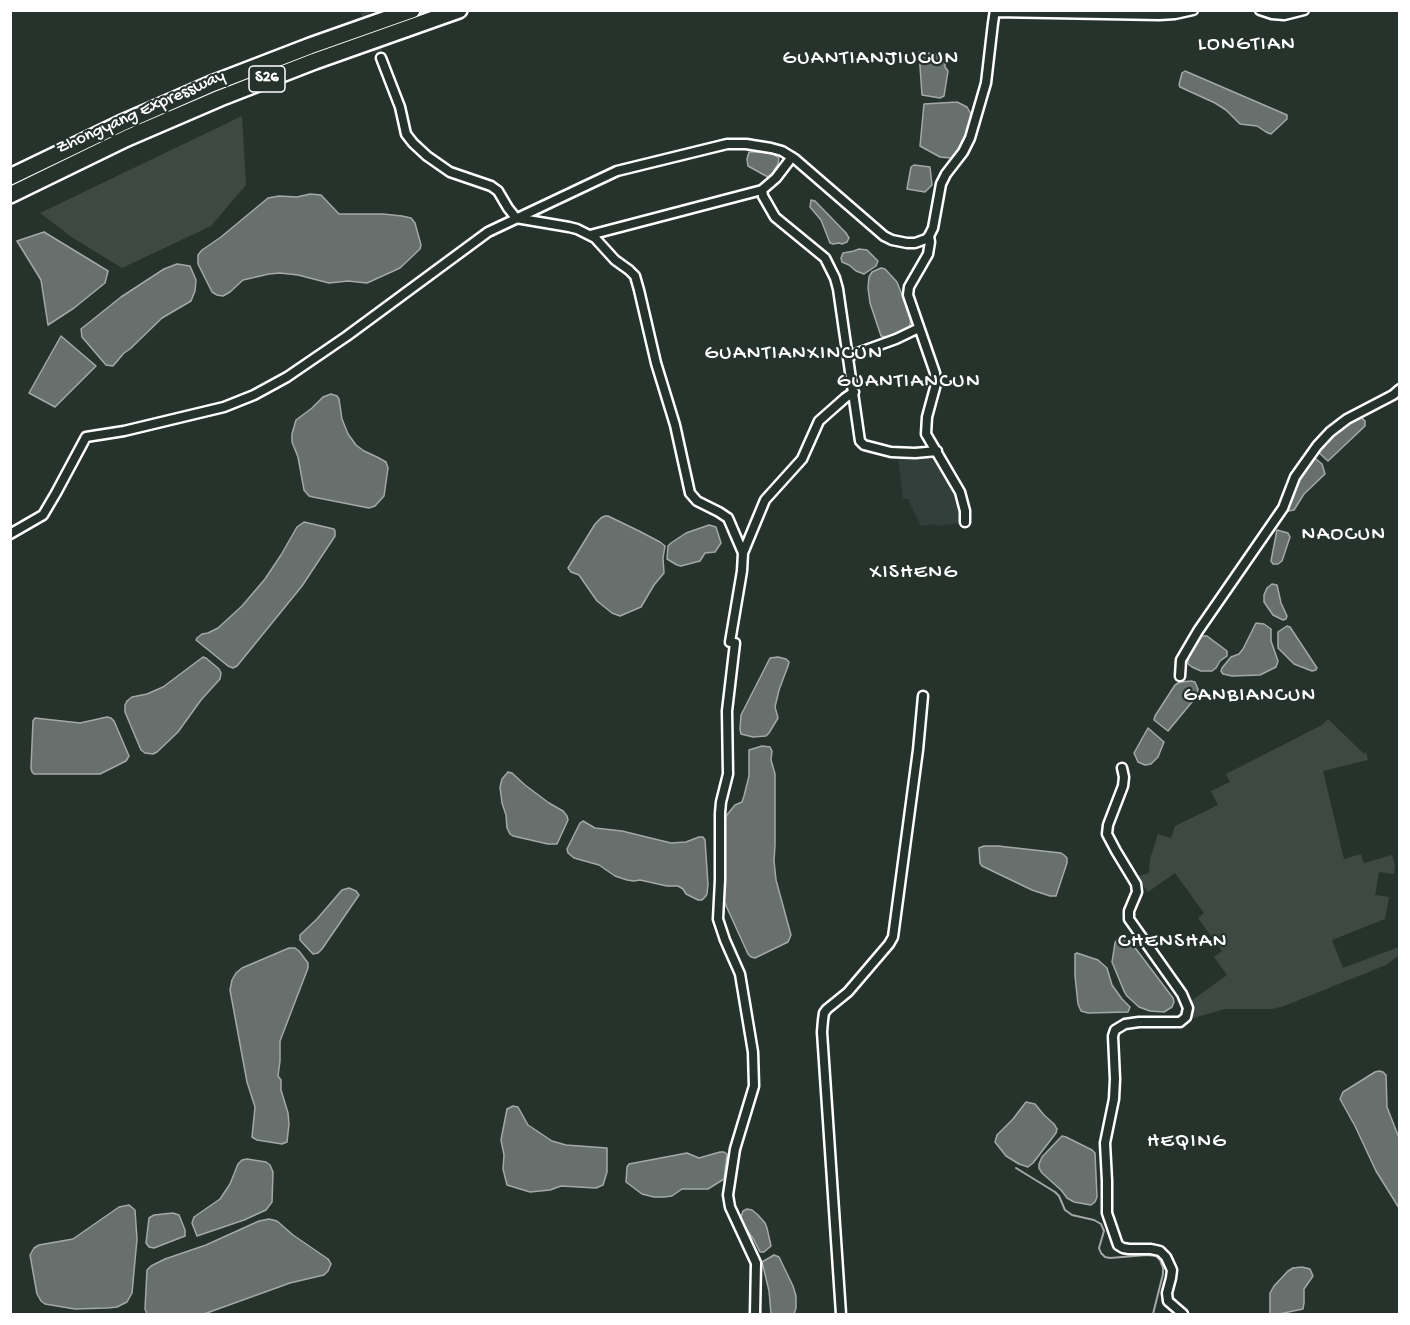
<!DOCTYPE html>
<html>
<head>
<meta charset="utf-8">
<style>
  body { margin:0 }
  #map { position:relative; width:1410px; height:1325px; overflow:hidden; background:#26332d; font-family:"Gochi Hand",sans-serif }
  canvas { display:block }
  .frame { position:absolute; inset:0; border:12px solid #fff; pointer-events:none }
</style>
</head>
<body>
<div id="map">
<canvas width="1410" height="1325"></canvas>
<div class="frame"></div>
</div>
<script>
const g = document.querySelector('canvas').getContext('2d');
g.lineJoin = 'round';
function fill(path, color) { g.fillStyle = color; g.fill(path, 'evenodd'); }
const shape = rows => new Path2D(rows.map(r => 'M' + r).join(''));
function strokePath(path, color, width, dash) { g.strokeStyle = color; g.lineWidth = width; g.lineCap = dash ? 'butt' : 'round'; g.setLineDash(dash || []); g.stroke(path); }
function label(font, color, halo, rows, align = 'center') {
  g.font = font + ' "Gochi Hand",sans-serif'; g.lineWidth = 4.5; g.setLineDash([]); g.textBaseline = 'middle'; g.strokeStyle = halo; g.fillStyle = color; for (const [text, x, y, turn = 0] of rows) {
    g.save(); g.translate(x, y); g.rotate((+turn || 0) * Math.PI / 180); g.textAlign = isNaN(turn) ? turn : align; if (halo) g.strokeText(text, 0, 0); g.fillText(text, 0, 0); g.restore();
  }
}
const built = shape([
  [937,453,957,487,961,523,936,526,935,524,921,526,908,499,903,499,898,458]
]);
const green = shape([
  [242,116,246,185,211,226,122,268,73,238,40,213],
  [1328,719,1364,754,1366,752,1368,760,1323,771,1344,859,1361,854,1364,863,1392,855,1395,865,1394,874,1379,872,1375,895,1389,897,1385,919,1332,940,1343,968,1399,947,1399,955,1386,965,1284,1006,1272,1009,1225,1009,1190,1019,1189,1014,1191,1001,1227,975,1214,957,1222,951,1198,918,1204,913,1175,873,1148,892,1136,877,1149,873,1150,859,1158,834,1171,838,1175,826,1218,805,1211,791,1230,782,1226,774,1322,725]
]);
const water = shape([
  [919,52,943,55,945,58,945,67,948,71,944,96,940,98,922,95,919,52],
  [1185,71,1287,115,1287,119,1271,134,1266,132,1257,126,1240,124,1226,110,1215,103,1180,87,1179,85,1182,73,1185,71],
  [957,102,967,107,971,114,967,134,955,157,951,158,940,157,920,146,924,104,957,102],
  [749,152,770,152,779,158,778,164,770,177,766,176,748,166,747,159,749,152],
  [914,165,930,167,932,185,925,192,907,189,911,167,914,165],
  [310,194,321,195,339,214,383,214,402,216,411,218,415,223,421,245,420,249,400,268,367,283,348,281,329,283,298,275,280,273,269,274,243,280,230,292,223,296,217,295,212,292,198,264,198,255,202,250,221,237,268,198,279,196,297,197,310,194],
  [811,200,815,201,846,233,849,238,847,242,842,244,839,243,833,244,830,243,821,220,810,207,811,200],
  [44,232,108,271,105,283,74,308,48,325,41,280,17,241,44,232],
  [859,249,867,250,878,261,876,266,864,274,856,271,849,265,842,262,841,258,843,253,854,251,859,249],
  [177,264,190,266,196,280,195,291,191,301,162,318,130,349,124,353,113,366,106,365,82,337,81,329,121,297,164,269,177,264],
  [881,268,885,269,897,282,911,318,910,325,908,329,887,337,881,336,870,303,868,288,869,277,872,272,881,268],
  [61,336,96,366,55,407,29,393,61,336],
  [331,394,337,396,339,399,342,419,348,434,356,445,364,451,377,457,386,462,388,468,384,496,375,506,369,508,313,497,309,496,304,490,298,457,292,442,292,434,296,420,312,408,323,397,331,394],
  [1360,416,1365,421,1365,426,1328,461,1318,452,1330,437,1349,422,1360,416],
  [1311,459,1316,459,1322,464,1325,474,1304,494,1294,510,1288,511,1286,510,1299,477,1311,459],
  [605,516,608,516,639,531,660,542,665,546,663,558,664,573,654,585,641,607,620,616,612,613,597,601,579,575,571,572,568,568,595,524,601,518,605,516],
  [304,522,334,529,335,531,335,536,302,586,237,666,233,668,228,666,196,640,197,638,202,634,208,633,218,628,242,606,265,579,281,555,297,527,304,522],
  [709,525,716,527,721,543,715,552,705,553,700,561,681,566,677,565,667,559,668,546,671,543,686,533,709,525],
  [1277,530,1288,533,1290,537,1282,561,1278,564,1273,564,1271,561,1277,530],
  [1272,584,1277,585,1281,603,1287,616,1286,619,1283,620,1273,615,1264,602,1264,595,1267,588,1272,584],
  [1256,623,1264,624,1271,629,1271,641,1278,661,1276,667,1260,675,1232,676,1223,674,1221,671,1222,668,1231,657,1239,654,1243,649,1256,623],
  [1287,626,1290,627,1317,668,1316,670,1312,671,1294,664,1278,648,1278,632,1287,626],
  [1198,636,1207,636,1227,651,1227,656,1220,661,1216,668,1212,671,1201,671,1192,667,1188,664,1188,659,1192,645,1198,636],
  [203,657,206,658,219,669,221,673,220,679,201,700,178,732,157,752,153,754,145,753,141,750,125,712,125,705,127,701,132,697,147,694,163,687,203,657],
  [778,657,786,659,789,662,788,666,779,690,775,707,778,718,769,733,766,736,753,737,741,734,740,729,741,715,770,658,778,657],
  [1191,681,1195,682,1198,689,1197,696,1168,731,1154,720,1155,716,1175,685,1180,682,1191,681],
  [107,717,111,718,114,721,129,756,126,761,100,774,34,774,32,772,31,768,33,721,35,718,80,723,107,717],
  [1148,728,1164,742,1158,757,1151,764,1145,765,1138,762,1134,753,1148,728],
  [762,746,770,747,772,751,771,760,775,774,775,845,774,861,776,880,791,935,788,942,755,958,751,957,748,954,723,899,724,822,726,816,735,805,742,802,744,796,749,776,749,750,762,746],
  [508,772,512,773,525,785,549,803,563,811,567,816,568,820,557,844,548,844,513,836,510,834,507,828,506,815,502,803,500,787,502,779,508,772],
  [583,821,595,828,622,831,671,843,686,842,699,837,703,837,705,840,708,884,707,894,705,897,702,900,698,900,686,894,683,889,678,886,667,886,640,880,634,881,627,880,615,876,599,865,574,858,568,853,567,849,580,823,583,821],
  [984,846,998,846,1061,853,1064,855,1067,858,1067,863,1056,896,1050,896,1032,890,982,866,980,863,979,848,984,846],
  [349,888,356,891,359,895,322,949,318,953,313,954,300,940,300,935,317,919,342,890,349,888],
  [1119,936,1121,936,1130,941,1173,998,1174,1002,1172,1007,1164,1012,1150,1011,1139,1007,1127,996,1124,991,1112,962,1115,943,1119,936],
  [289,948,295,948,299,951,308,963,308,968,280,1041,280,1061,278,1076,281,1080,281,1090,288,1113,289,1124,287,1142,282,1144,257,1140,252,1137,255,1107,247,1082,230,990,232,980,236,973,242,968,289,948],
  [1077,953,1098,960,1107,968,1112,985,1122,999,1130,1007,1128,1012,1088,1013,1081,1011,1078,1004,1075,976,1075,954,1077,953],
  [1379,1071,1383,1072,1386,1075,1387,1107,1399,1138,1399,1208,1376,1171,1355,1126,1340,1099,1343,1092,1375,1072,1379,1071],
  [1026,1102,1035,1104,1044,1115,1054,1124,1057,1129,1056,1133,1033,1163,1028,1167,1019,1164,1006,1156,995,1142,997,1135,1013,1119,1026,1102],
  [513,1106,518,1107,528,1125,552,1141,566,1145,607,1148,607,1172,603,1185,596,1188,561,1186,550,1190,530,1192,507,1185,503,1169,504,1155,501,1140,507,1109,513,1106],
  [1062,1136,1066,1137,1092,1150,1095,1153,1097,1197,1095,1202,1091,1205,1074,1202,1067,1198,1061,1190,1042,1173,1039,1168,1039,1164,1042,1157,1062,1136],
  [720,1152,724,1152,727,1154,724,1179,708,1189,682,1189,672,1196,664,1197,654,1197,642,1194,626,1182,627,1167,629,1164,687,1153,699,1158,720,1152],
  [247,1159,266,1162,270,1165,273,1172,272,1202,266,1210,244,1220,197,1236,192,1223,194,1217,220,1199,230,1184,238,1164,242,1160,247,1159],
  [129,1205,135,1210,137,1239,132,1293,127,1302,117,1307,107,1308,75,1309,45,1304,41,1301,37,1294,30,1255,34,1248,39,1245,73,1239,119,1207,129,1205],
  [747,1209,752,1210,758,1215,765,1223,767,1228,771,1246,764,1252,760,1252,754,1240,740,1220,743,1211,747,1209],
  [173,1213,179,1215,185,1230,185,1236,154,1248,149,1247,146,1243,149,1218,154,1215,173,1213],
  [269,1219,277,1221,293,1235,328,1259,331,1264,328,1271,324,1275,290,1283,204,1314,147,1314,145,1309,147,1270,151,1266,165,1259,206,1245,259,1221,269,1219],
  [774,1255,779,1257,793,1286,796,1296,796,1308,794,1314,771,1314,769,1291,762,1262,774,1255],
  [1302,1267,1310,1269,1313,1276,1304,1289,1304,1303,1303,1309,1279,1314,1270,1314,1270,1293,1274,1286,1288,1271,1293,1268,1302,1267]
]);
const stream = shape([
  [1016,1168,1055,1192,1059,1196,1065,1210,1072,1215,1094,1220,1101,1224,1104,1231,1099,1248,1101,1253,1105,1257,1110,1258,1147,1255,1156,1256,1160,1260,1163,1268,1163,1274,1153,1314]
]);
const streetTunnel = shape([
  [364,10,381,58]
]);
const street = shape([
  [1260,10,1272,14,1284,15,1304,10],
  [995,12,1159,15,1175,14,1193,10],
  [381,58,400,107,406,134,413,143,427,156,450,172,491,186,498,191,508,208,516,218,569,227,577,229,595,238,615,260,629,270,635,276,639,290,656,363,675,425,690,493,697,501,719,512,728,518,743,553,742,571,730,642],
  [762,190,763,196,775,217,825,258,835,278,838,289,860,441,864,445,891,452,915,453,937,451],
  [590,235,762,190,776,178,792,157],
  [929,236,930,242,928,254,909,287,908,295,935,373,936,384,927,417,926,434,960,492,965,511,965,522],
  [849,356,896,339,919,328],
  [10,534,43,515,56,493,86,437,124,431,224,407,254,395,287,377,347,336,488,232,617,171,727,144,746,144,771,148,782,151,795,159,884,236,892,240,907,243,915,243,926,239,929,236,933,228,941,184,946,174,963,152,970,138,986,83,993,23,995,10],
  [743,553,765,500,802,459,819,421,845,398,854,392],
  [735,643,727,711,728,774,721,802,720,813,720,880,718,919,725,940,740,974,753,1052,754,1086,735,1149,728,1195,730,1207,756,1263,755,1314],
  [1180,676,1181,660,1198,631,1283,508,1295,477,1317,446,1330,432,1347,419,1393,395,1400,389],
  [1122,768,1124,777,1123,786,1108,825,1107,834,1116,851,1136,884,1137,892,1129,911,1129,919,1182,994,1188,1008,1186,1017,1180,1022,1139,1022,1125,1024,1115,1030,1113,1036,1115,1079,1114,1099,1105,1143,1107,1181,1107,1213,1118,1245,1123,1248,1129,1249,1151,1249,1160,1251,1166,1257,1172,1270,1171,1278,1167,1293,1168,1301,1183,1314],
  [841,1314,822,1032,823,1020,824,1013,827,1009,848,992,889,944,893,937,918,750,923,696]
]);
const highway = shape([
  [10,177,120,124,214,83,310,46,412,10],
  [10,195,127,138,220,98,315,61,459,10]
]);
const shields = [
  [267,79,36]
];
const shieldNames = [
  ["S26",267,79]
];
const streetNames = [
  ["Zhongyang Expressway",141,113,-24]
];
const quarterNames = [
  ["LONGTIAN",1247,46],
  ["GUANTIANJIUCUN",871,60],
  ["GUANTIANXINCUN",794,355],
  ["GUANTIANCUN",909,383],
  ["NAOCUN",1344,536],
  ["XISHENG",914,574],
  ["GANBIANCUN",1250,697],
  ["CHENSHAN",1173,943],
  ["HEQING",1187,1143]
];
fill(built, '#333f3a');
fill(green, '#3e4944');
fill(water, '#67706c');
strokePath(water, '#a4a9a7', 1.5);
strokePath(stream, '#a4a9a7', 2);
strokePath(streetTunnel, '#3c4742', 8, [8, 4]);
strokePath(street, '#fff', 13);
strokePath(highway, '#fff', 20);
strokePath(street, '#26332d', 8);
strokePath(highway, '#26332d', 15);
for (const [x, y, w] of shields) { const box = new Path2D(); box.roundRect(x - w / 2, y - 13, w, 26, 4.5); g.fillStyle = '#26332d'; g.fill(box); strokePath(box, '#fff', 1.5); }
label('bold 16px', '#fff', null, shieldNames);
label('18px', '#fff', '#26332d', streetNames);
g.letterSpacing = '1.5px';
label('21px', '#fff', '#26332d', quarterNames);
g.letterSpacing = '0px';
</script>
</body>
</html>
